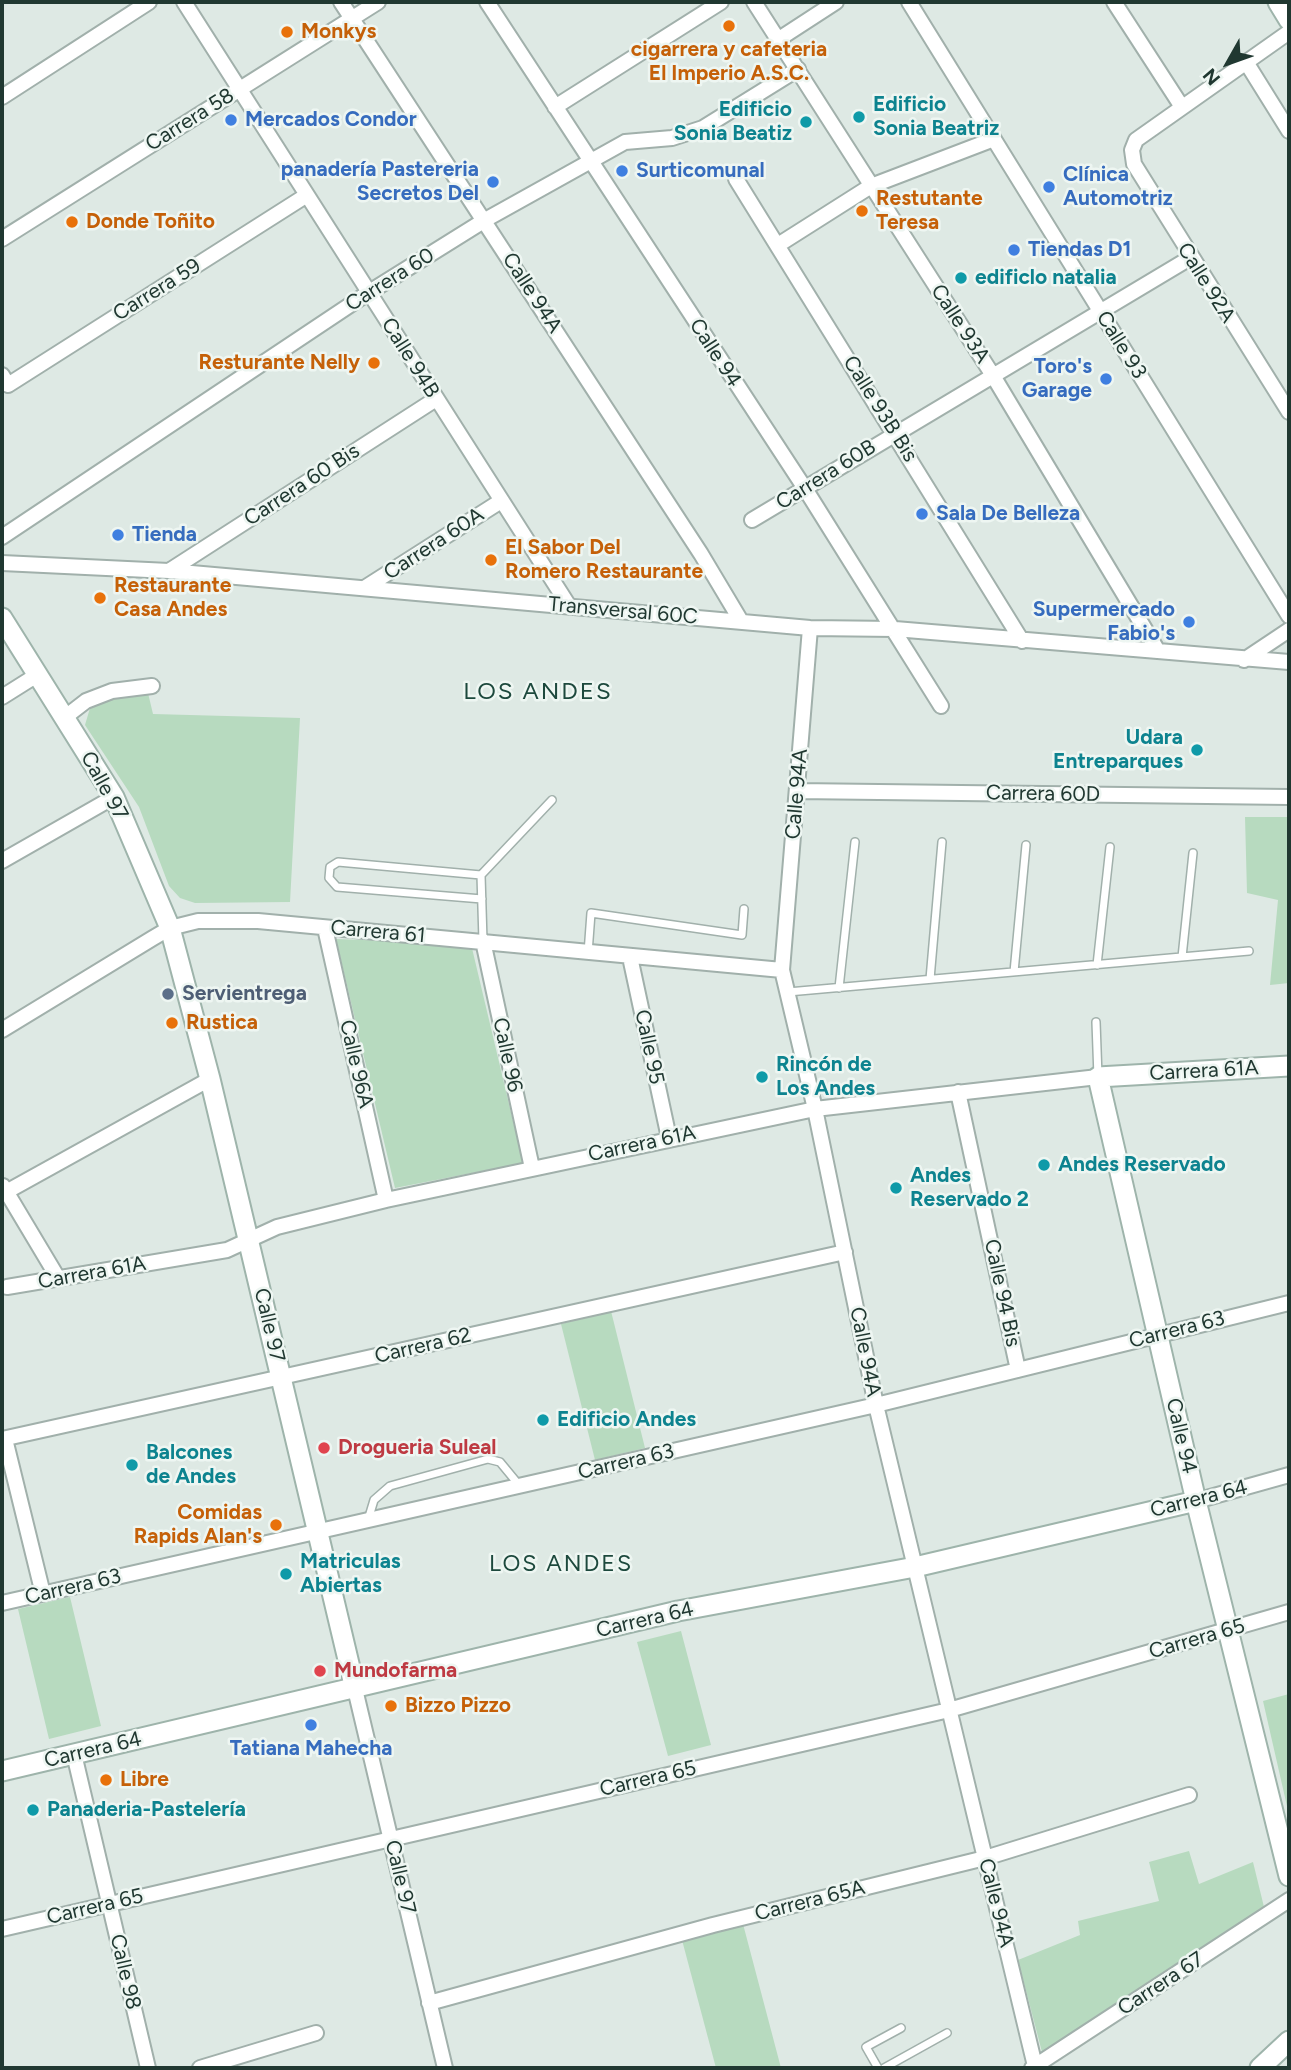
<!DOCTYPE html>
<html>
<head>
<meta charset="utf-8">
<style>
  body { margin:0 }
  #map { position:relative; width:1291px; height:2070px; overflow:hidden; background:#dee9e4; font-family:Figtree,sans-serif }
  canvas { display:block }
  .frame { position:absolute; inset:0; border:4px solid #203831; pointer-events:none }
  .north { position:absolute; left:1193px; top:28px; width:70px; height:70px; -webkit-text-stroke:5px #eef6f2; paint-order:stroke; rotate:230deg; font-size:19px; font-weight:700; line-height:28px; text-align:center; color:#203831 }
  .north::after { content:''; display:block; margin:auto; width:24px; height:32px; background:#203831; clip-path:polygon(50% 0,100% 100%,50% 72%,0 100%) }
</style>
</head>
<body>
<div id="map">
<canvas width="1291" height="2070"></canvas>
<div class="frame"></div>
<div class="north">N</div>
</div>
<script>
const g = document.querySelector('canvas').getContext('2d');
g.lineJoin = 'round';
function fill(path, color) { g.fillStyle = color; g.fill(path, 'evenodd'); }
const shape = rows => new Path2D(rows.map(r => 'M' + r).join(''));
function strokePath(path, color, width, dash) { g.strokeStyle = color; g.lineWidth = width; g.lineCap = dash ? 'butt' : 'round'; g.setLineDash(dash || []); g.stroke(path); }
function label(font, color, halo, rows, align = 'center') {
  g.font = font + ' Figtree,sans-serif'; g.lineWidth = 5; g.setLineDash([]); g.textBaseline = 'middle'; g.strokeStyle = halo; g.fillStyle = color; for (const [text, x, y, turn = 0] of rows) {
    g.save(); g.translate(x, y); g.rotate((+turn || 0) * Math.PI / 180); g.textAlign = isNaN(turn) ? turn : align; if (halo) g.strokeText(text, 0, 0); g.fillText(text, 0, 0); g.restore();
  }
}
const green = shape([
  [148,693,153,714,300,718,290,902,195,903,180,898,169,886,139,807,85,725,90,708,120,697],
  [1245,817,1289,817,1289,983,1270,985,1278,900,1247,893],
  [336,939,471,944,523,1163,395,1188],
  [611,1311,645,1448,595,1460,561,1324],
  [70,1597,101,1726,49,1739,18,1609],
  [681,1631,711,1745,668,1756,637,1642],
  [1289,1694,1289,1815,1263,1701],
  [1189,1851,1199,1884,1253,1862,1264,1907,1042,2052,1018,1960,1080,1935,1078,1921,1159,1901,1149,1862],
  [743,1924,781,2068,716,2068,682,1940]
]);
const lane = shape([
  [481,875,338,862,330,867,329,878,337,887,482,899],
  [483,941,481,875,552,800],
  [588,953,591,913,742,935,744,909],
  [1182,957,1193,853],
  [1097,965,1110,847],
  [1014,972,1026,845],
  [930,979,942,842],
  [839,988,855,842],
  [788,992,1249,951],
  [1096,1022,1098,1077],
  [368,1520,374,1500,390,1486,488,1459,500,1462,519,1485],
  [878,2068,866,2047,901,2028],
  [884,2068,947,2033]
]);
const street = shape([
  [184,2,569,606],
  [341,2,701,554,741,621],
  [487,2,804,487,941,706],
  [754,2,992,374,1158,651],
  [909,2,1289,616],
  [1114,2,1182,107],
  [1289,32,1136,140,1132,150,1134,164,1289,412],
  [779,39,836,2],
  [1246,62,1289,131],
  [2,97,149,2],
  [555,107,721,2],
  [736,179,1022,641],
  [2,239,378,2],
  [778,245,871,186,994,139],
  [2,375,8,385,307,195],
  [752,520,1190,258],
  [2,537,368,293,485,220,625,142,672,138,703,128,798,69],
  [2,563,169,571,810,628,895,629,1289,662],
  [169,571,436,399],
  [366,587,501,501],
  [810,628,782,970,815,1109,876,1405,1035,2066],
  [1244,660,1289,630],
  [2,697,37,675],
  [64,718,86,701,112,691,152,686],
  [797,791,1289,797],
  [2,861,114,797],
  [325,928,386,1200],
  [483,941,532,1168],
  [630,957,669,1138],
  [2,1030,153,938,170,928,198,921,258,921,782,970],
  [958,1092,1018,1370],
  [3,1186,58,1278],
  [6,1192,210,1079],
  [7,1287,227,1250,277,1227,386,1200,815,1109,1098,1077],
  [2,1439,845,1252],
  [5,1439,43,1594],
  [1196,1501,1289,1475],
  [2,1603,876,1405,1289,1303],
  [355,1689,445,2068],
  [74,1754,148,2068],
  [2,1929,949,1710,1289,1612],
  [429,2003,713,1925,985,1858,1189,1795],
  [200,2068,316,2033],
  [1032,2068,1289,1900]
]);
const secondary = shape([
  [1278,2,1289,20],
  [2,618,114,797,170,928,210,1079,355,1689],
  [1289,1066,1098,1077,1196,1501,1289,1876],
  [2,1771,678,1611,915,1567,1196,1501],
  [1260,2068,1289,2041]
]);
const markers = [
  [729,26,7,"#e8710a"],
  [287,32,7,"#e8710a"],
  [859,117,7,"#0f9aa8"],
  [231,120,7,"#3f7fe0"],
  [806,122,7,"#0f9aa8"],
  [622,171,7,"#3f7fe0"],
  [493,182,7,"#3f7fe0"],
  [1049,187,7,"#3f7fe0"],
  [862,211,7,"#e8710a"],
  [72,222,7,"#e8710a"],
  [1014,250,7,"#3f7fe0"],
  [961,278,7,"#0f9aa8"],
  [374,363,7,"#e8710a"],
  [1106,379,7,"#3f7fe0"],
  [922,514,7,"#3f7fe0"],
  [118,535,7,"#3f7fe0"],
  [491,560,7,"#e8710a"],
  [100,598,7,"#e8710a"],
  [1189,622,7,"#3f7fe0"],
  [1197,750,7,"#0f9aa8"],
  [168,994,7,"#5c6f8a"],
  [172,1023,7,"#e8710a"],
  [762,1077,7,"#0f9aa8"],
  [1044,1165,7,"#0f9aa8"],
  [896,1188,7,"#0f9aa8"],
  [543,1420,7,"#0f9aa8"],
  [324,1448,7,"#e0444e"],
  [132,1465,7,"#0f9aa8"],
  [276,1525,7,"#e8710a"],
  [286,1574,7,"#0f9aa8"],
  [320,1671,7,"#e0444e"],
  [391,1706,7,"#e8710a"],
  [311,1725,7,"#3f7fe0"],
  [106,1780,7,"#e8710a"],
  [33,1810,7,"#0f9aa8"]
];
const foodNames = [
  ["Monkys",301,32],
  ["cigarrera y cafeteria",729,50,"center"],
  ["El Imperio A.S.C.",729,74,"center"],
  ["Restutante",876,199],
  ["Teresa",876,223],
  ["Donde Toñito",86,222],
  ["Resturante Nelly",360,363,"right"],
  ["El Sabor Del",505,548],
  ["Romero Restaurante",505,572],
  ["Restaurante",114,586],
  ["Casa Andes",114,610],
  ["Rustica",186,1023],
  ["Comidas",262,1513,"right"],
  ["Rapids Alan's",262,1537,"right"],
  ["Bizzo Pizzo",405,1706],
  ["Libre",120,1780]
];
const cultureNames = [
  ["Edificio",873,105],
  ["Sonia Beatriz",873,129],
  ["Edificio",792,110,"right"],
  ["Sonia Beatiz",792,134,"right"],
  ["edificlo natalia",975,278],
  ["Udara",1183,738,"right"],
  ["Entreparques",1183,762,"right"],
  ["Rincón de",776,1065],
  ["Los Andes",776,1089],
  ["Andes Reservado",1058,1165],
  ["Andes",910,1176],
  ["Reservado 2",910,1200],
  ["Edificio Andes",557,1420],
  ["Balcones",146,1453],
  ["de Andes",146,1477],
  ["Matriculas",300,1562],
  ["Abiertas",300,1586],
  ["Panaderia-Pastelería",47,1810]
];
const streetNames = [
  ["Carrera 58",190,120,-32],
  ["Carrera 60",390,280,-32],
  ["Calle 92A",1206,283,58],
  ["Carrera 59",157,290,-32],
  ["Calle 94A",532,293,57],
  ["Calle 93A",960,324,57],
  ["Calle 93",1121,345,58],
  ["Calle 94",715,353,57],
  ["Calle 94B",410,358,58],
  ["Calle 93B Bis",880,409,58],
  ["Carrera 60B",826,475,-32],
  ["Carrera 60 Bis",302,485,-33],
  ["Carrera 60A",434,544,-33],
  ["Transversal 60C",623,611,5],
  ["Calle 97",104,786,61],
  ["Calle 94A",797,794,-85],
  ["Carrera 60D",1043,794,1],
  ["Carrera 61",378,932,5],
  ["Calle 95",649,1047,78],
  ["Calle 96",507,1055,78],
  ["Calle 96A",356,1064,77],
  ["Carrera 61A",1204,1071,-3],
  ["Carrera 61A",642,1144,-12],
  ["Carrera 61A",92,1273,-10],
  ["Calle 94 Bis",1002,1293,78],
  ["Calle 97",269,1325,77],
  ["Carrera 63",1177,1330,-14],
  ["Carrera 62",423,1346,-13],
  ["Calle 94A",865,1352,79],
  ["Calle 94",1181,1436,77],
  ["Carrera 63",626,1462,-13],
  ["Carrera 64",1199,1499,-14],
  ["Carrera 63",73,1587,-13],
  ["Carrera 64",645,1620,-13],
  ["Carrera 65",1197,1639,-16],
  ["Carrera 64",93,1750,-13],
  ["Carrera 65",648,1779,-13],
  ["Calle 97",400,1877,77],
  ["Carrera 65A",810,1901,-14],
  ["Calle 94A",996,1903,76],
  ["Carrera 65",95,1907,-13],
  ["Calle 98",125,1972,77],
  ["Carrera 67",1161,1984,-33]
];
const shopNames = [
  ["Mercados Condor",245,120],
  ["panadería Pastereria",479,170,"right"],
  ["Secretos Del",479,194,"right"],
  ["Surticomunal",636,171],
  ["Clínica",1063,175],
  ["Automotriz",1063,199],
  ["Tiendas D1",1028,250],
  ["Toro's",1092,367,"right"],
  ["Garage",1092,391,"right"],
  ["Sala De Belleza",936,514],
  ["Tienda",132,535],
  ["Supermercado",1175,610,"right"],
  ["Fabio's",1175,634,"right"],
  ["Tatiana Mahecha",311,1749,"center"]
];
const serviceNames = [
  ["Servientrega",182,994]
];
const healthNames = [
  ["Drogueria Suleal",338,1448],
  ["Mundofarma",334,1671]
];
const neighbourhoodNames = [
  ["LOS ANDES",561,1564]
];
const quarterNames = [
  ["LOS ANDES",538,692]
];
fill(green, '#b7dabf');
strokePath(lane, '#a1b0ab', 10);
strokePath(street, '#a1b0ab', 18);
strokePath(secondary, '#9eb4ab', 23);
strokePath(lane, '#fff', 7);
strokePath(street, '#fff', 14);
strokePath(secondary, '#fff', 19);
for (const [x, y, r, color] of markers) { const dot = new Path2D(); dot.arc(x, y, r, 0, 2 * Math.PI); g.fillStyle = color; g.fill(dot); strokePath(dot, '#eef6f2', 2.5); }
label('bold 21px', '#c56008', '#eef6f2', foodNames, 'left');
label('bold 21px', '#0d838f', '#eef6f2', cultureNames, 'left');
label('21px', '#203831', '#eef6f2', streetNames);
label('bold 21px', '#366cbe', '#eef6f2', shopNames, 'left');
label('bold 21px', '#4e5e75', '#eef6f2', serviceNames, 'left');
label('bold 21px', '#be3a42', '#eef6f2', healthNames, 'left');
g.letterSpacing = '2px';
label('23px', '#1d493d', '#eef6f2', neighbourhoodNames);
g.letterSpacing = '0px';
g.letterSpacing = '2px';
label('24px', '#1d493d', '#eef6f2', quarterNames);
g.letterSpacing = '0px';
</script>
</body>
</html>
